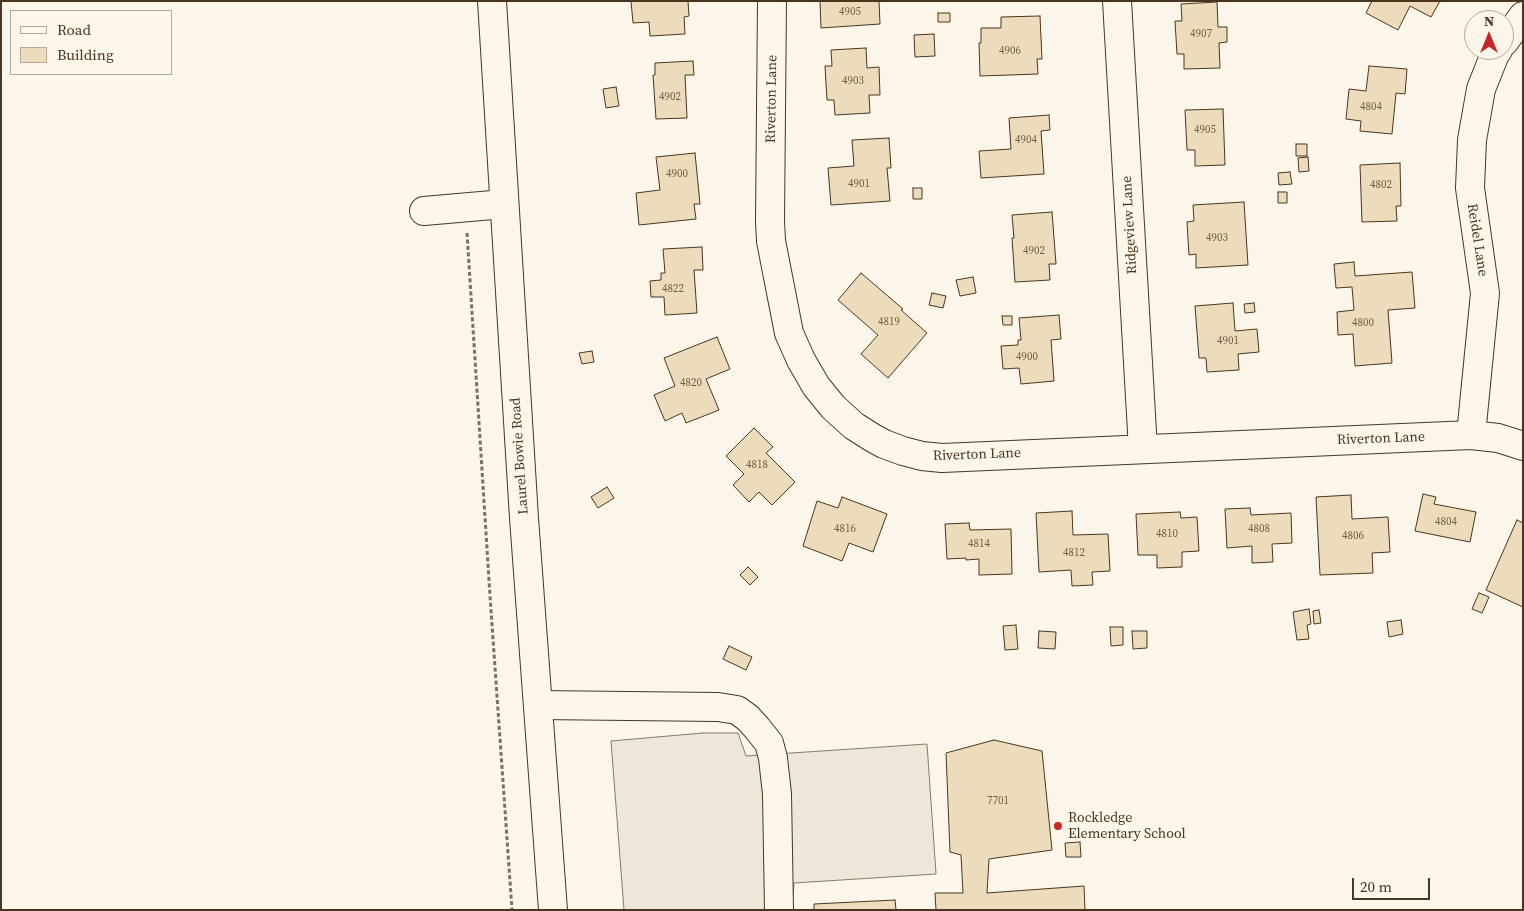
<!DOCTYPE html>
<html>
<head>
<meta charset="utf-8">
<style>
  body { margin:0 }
  #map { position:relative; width:1524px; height:911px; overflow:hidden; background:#fbf6e9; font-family:"Source Serif 4",serif }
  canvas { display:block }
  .frame { position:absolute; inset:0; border:2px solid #4a3520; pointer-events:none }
  .legend { position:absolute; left:10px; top:10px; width:162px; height:65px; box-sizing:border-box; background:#fbf6e9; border:1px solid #b4a999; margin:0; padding:6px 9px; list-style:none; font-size:15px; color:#4a3520 }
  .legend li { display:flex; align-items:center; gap:10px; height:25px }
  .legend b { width:25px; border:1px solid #b4a999 }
  .north { position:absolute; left:1464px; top:10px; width:50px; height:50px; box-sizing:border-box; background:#fbf6e9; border:1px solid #b4a999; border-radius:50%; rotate:0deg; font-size:14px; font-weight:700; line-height:20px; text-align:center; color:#4a3520 }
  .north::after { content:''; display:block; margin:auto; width:18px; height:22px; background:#c62828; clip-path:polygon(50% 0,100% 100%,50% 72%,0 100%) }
  .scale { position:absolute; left:1352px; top:878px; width:78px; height:22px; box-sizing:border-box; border:2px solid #4a3520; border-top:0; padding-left:6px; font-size:15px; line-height:18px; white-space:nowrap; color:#4a3520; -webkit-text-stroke:4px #fbf6e9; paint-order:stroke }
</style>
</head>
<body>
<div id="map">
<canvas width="1524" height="911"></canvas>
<div class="frame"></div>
<ul class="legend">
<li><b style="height:6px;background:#fbf6e9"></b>Road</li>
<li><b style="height:14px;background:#ecdcbc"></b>Building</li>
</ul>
<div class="north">N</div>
<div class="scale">20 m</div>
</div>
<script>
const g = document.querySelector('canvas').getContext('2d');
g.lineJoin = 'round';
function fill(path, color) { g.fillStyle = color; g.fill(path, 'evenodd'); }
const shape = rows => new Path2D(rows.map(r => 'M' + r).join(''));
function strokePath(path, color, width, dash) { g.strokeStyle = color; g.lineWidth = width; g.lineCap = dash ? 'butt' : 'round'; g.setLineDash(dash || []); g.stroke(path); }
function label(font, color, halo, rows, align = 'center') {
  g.font = font + ' "Source Serif 4",serif'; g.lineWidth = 4; g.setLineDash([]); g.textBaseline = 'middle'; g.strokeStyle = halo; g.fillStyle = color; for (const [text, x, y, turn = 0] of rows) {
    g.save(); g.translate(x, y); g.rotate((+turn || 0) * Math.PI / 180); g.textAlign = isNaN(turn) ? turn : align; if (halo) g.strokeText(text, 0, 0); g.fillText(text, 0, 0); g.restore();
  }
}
const parking = shape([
  [703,733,738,733,746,756,927,744,936,874,794,883,792,909,786,910,624,910,611,741,703,733]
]);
const building = shape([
  [631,1,688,1,689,16,684,17,685,34,650,36,649,22,633,23,631,1],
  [820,1,879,1,880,24,821,28,820,1],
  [1372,1,1440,1,1431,17,1410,6,1398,30,1366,13,1372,1],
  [1217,2,1218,27,1227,27,1227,42,1219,43,1220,68,1184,69,1184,54,1177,54,1175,21,1182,21,1181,4,1217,2],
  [938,13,950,13,950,22,938,22,938,13],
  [1040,16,1042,59,1037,59,1038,74,980,76,979,43,981,43,981,28,1001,28,1001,17,1040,16],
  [934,34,935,56,915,57,914,35,934,34],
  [866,48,867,68,879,67,880,95,869,95,870,113,835,115,834,100,827,100,825,66,832,66,831,50,866,48],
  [693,61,694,75,685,75,687,118,656,119,653,75,655,75,655,63,693,61],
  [1369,66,1407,69,1405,94,1396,93,1392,134,1360,131,1361,121,1346,119,1349,89,1366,91,1369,66],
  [616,87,619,106,606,108,603,89,616,87],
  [1223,109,1225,165,1195,166,1195,150,1187,150,1185,110,1223,109],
  [1049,115,1050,130,1041,131,1044,174,981,178,979,151,1011,149,1009,118,1049,115],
  [889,138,891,168,887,168,890,201,831,205,828,168,854,166,852,140,889,138],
  [1296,144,1307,144,1307,156,1296,156,1296,144],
  [695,153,700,204,694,204,696,219,639,225,636,193,660,190,656,157,695,153],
  [1308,157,1309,171,1299,172,1298,158,1308,157],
  [1400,163,1401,206,1396,206,1397,221,1362,222,1360,165,1400,163],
  [1290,172,1292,184,1279,185,1278,173,1290,172],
  [913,188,922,188,922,199,913,199,913,188],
  [1278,192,1287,192,1287,203,1278,203,1278,192],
  [1244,202,1248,265,1196,268,1196,254,1189,255,1187,222,1194,221,1193,205,1244,202],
  [1052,212,1056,264,1049,264,1050,280,1015,282,1012,238,1014,238,1012,215,1052,212],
  [702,247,703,270,694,270,697,313,665,315,664,297,651,297,650,281,661,280,661,273,665,273,663,249,702,247],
  [1354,262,1355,276,1412,272,1415,308,1388,310,1392,363,1355,366,1353,334,1338,335,1337,312,1354,310,1352,287,1336,288,1334,264,1354,262],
  [861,273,903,309,901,310,927,333,888,378,861,354,878,335,838,300,861,273],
  [973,277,976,293,960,296,956,280,973,277],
  [932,293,946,296,943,308,929,305,932,293],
  [1233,303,1235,331,1257,329,1259,352,1238,354,1239,370,1207,372,1206,358,1199,358,1195,306,1233,303],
  [1254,303,1255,312,1245,313,1244,304,1254,303],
  [1059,315,1061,339,1051,340,1054,381,1021,384,1019,368,1003,369,1001,346,1018,345,1018,340,1021,340,1019,318,1059,315],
  [1002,316,1012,316,1012,325,1003,325,1002,316],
  [717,337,730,369,706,379,719,410,686,423,682,413,665,421,654,395,675,386,664,358,717,337],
  [592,351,594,362,582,364,579,353,592,351],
  [754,428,773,447,766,453,795,482,772,505,759,492,749,502,733,485,744,474,726,456,754,428],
  [607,487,614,498,598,508,591,497,607,487],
  [1423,494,1436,497,1434,504,1476,512,1470,542,1415,531,1423,494],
  [1351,495,1352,519,1388,517,1390,552,1372,553,1373,573,1320,575,1316,497,1351,495],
  [842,497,887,514,873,552,849,543,842,561,803,546,817,501,838,508,842,497],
  [1250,508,1251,515,1291,513,1292,543,1272,544,1273,562,1252,563,1252,546,1227,548,1225,509,1250,508],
  [1072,511,1073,535,1108,534,1110,571,1092,572,1093,585,1072,586,1071,570,1039,572,1036,513,1072,511],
  [1180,512,1181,518,1197,517,1199,551,1182,552,1182,567,1157,568,1157,555,1138,555,1136,514,1180,512],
  [1517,520,1523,523,1523,607,1486,590,1517,520],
  [969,523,970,530,1011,529,1012,574,979,575,979,559,966,560,966,558,947,559,945,524,969,523],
  [748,567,758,577,750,585,740,575,748,567],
  [1479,593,1489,597,1482,613,1472,609,1479,593],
  [1309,609,1311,624,1307,625,1309,639,1297,640,1293,612,1309,609],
  [1319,610,1321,623,1314,624,1313,611,1319,610],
  [1401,620,1403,634,1389,637,1387,622,1401,620],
  [1016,625,1018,649,1005,650,1003,626,1016,625],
  [1110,627,1123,627,1123,645,1111,646,1110,627],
  [1039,631,1056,632,1055,649,1038,648,1039,631],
  [1132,631,1147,631,1147,648,1133,649,1132,631],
  [729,646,752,657,746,670,723,659,729,646],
  [994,740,1042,751,1052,850,989,859,987,893,1084,886,1085,910,936,910,935,893,963,893,961,855,950,852,946,753,994,740],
  [1080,842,1081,857,1066,857,1065,843,1080,842],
  [895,900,896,910,814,910,814,904,895,900]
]);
const path = shape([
  [467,233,490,596,512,910]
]);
const minor = shape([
  [772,1,770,221,771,241,789,333,801,360,816,386,833,407,854,426,873,438,884,444,903,451,922,456,942,458,1471,435,1498,438,1523,446],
  [1117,1,1143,449],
  [1504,42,1523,16],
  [424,211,504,204],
  [1471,435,1485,293,1470,188,1472,140,1481,89,1495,54,1498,50],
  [538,705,718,707,737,710,748,718,757,728,769,743,773,758,777,794,779,910]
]);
const major = shape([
  [492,1,524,518,553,910]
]);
const markers = [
  [1058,826,5,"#c62828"]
];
const numberNames = [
  ["4905",850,12],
  ["4907",1201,34],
  ["4906",1010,51],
  ["4903",853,81],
  ["4902",670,97],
  ["4804",1371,107],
  ["4905",1205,130],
  ["4904",1026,140],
  ["4900",677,174],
  ["4901",859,184],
  ["4802",1381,185],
  ["4903",1217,238],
  ["4902",1034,251],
  ["4822",673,289],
  ["4819",889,322],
  ["4800",1363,323],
  ["4901",1228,341],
  ["4900",1027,357],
  ["4820",691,383],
  ["4818",757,465],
  ["4804",1446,522],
  ["4816",845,529],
  ["4808",1259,529],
  ["4810",1167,534],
  ["4806",1353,536],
  ["4814",979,544],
  ["4812",1074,553],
  ["7701",998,801]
];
const streetNames = [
  ["Riverton Lane",772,99,-89],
  ["Ridgeview Lane",1130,225,-93],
  ["Reidel Lane",1477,240,81],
  ["Riverton Lane",1381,439,-2],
  ["Riverton Lane",977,455,-2],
  ["Laurel Bowie Road",520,456,-94]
];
const poiNames = [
  ["Rockledge",1068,818],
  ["Elementary School",1068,834]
];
fill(parking, '#ede7d9');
strokePath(parking, '#887966', 1);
fill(building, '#ecdcbc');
strokePath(building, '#4a3520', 1);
strokePath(minor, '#4a3520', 30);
strokePath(major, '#4a3520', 30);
strokePath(path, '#7f6f5c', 3, [4, 2.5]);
strokePath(minor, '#fbf6e9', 28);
strokePath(major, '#fbf6e9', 28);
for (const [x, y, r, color] of markers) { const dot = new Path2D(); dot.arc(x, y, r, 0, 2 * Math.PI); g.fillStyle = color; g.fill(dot); strokePath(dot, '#fbf6e9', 2); }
label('11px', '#725f47', null, numberNames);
label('14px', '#4a3520', '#fbf6e9', streetNames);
label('14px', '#4a3520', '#fbf6e9', poiNames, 'left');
</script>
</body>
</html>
